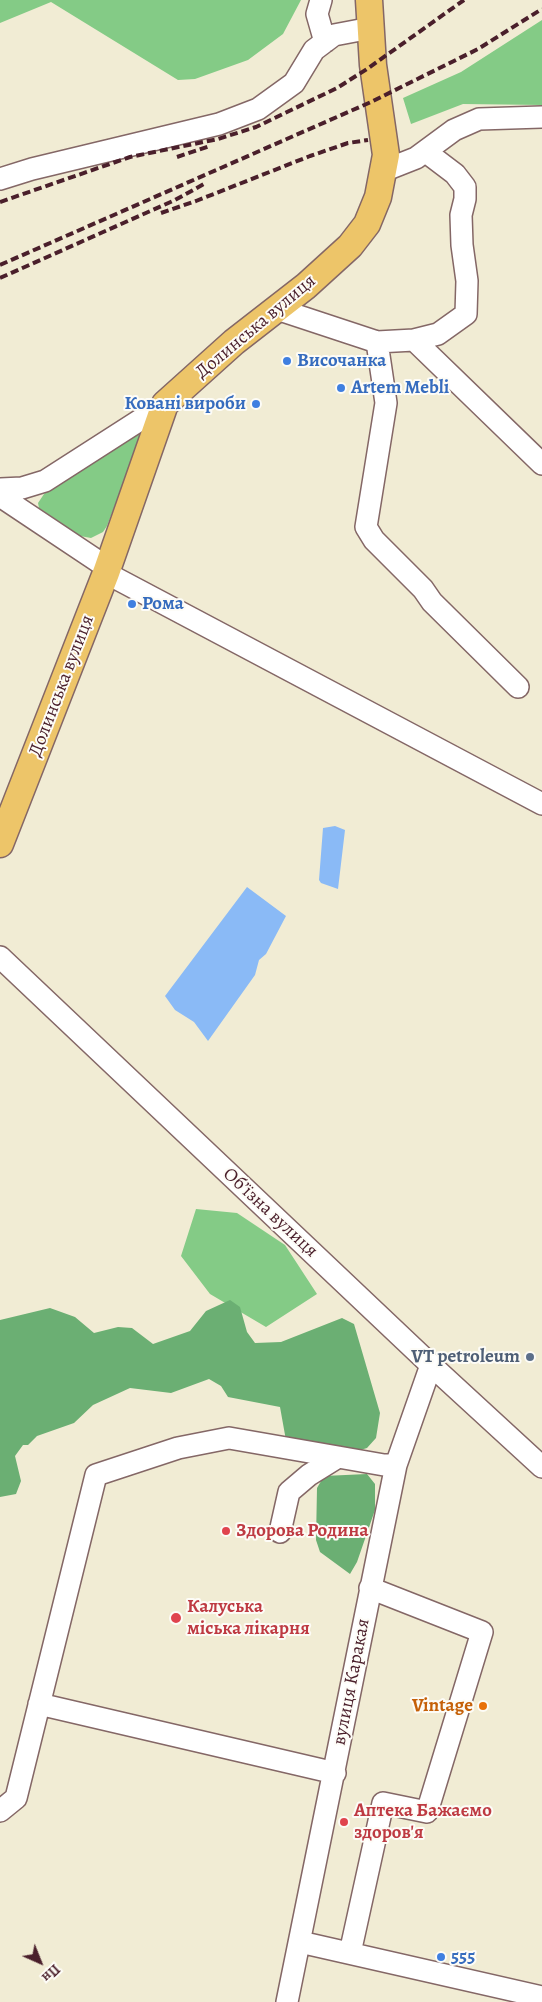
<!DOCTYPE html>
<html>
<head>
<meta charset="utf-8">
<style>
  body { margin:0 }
  #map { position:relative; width:542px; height:2002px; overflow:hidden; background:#f1ecd4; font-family:Alegreya,serif }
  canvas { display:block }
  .north { position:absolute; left:15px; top:1937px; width:50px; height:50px; -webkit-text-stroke:4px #fdfcf7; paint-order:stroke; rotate:136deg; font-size:14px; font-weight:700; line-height:20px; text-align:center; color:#4a1f2b }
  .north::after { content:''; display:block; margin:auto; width:18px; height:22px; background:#4a1f2b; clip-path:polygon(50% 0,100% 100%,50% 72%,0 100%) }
</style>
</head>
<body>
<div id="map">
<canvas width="542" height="2002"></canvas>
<div class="north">Пн</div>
</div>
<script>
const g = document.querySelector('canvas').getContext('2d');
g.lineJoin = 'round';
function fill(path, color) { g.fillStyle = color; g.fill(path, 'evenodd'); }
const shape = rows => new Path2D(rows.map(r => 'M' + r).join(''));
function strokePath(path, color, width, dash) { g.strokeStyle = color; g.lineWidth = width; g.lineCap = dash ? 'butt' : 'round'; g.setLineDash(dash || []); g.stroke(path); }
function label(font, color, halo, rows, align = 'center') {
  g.font = font + ' Alegreya,serif'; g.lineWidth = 4; g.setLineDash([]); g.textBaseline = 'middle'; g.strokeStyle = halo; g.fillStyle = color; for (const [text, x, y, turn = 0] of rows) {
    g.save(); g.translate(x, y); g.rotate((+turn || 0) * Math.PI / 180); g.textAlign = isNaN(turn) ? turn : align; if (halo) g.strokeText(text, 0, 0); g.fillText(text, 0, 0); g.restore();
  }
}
const green = shape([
  [0,0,301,0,283,34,248,60,195,79,178,80,51,2,0,23],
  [542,20,542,105,463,104,411,124,403,98,461,72],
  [133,431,141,435,140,440,107,526,103,532,91,538,80,536,39,508,38,503,44,494],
  [196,1209,237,1213,285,1245,317,1294,266,1327,210,1294,181,1256]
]);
const forest = shape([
  [230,1300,240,1307,247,1332,255,1343,281,1342,342,1318,354,1324,380,1413,376,1438,367,1448,354,1452,287,1446,280,1407,228,1397,221,1386,209,1379,171,1393,130,1388,93,1405,74,1423,37,1436,28,1445,23,1445,15,1456,21,1481,16,1494,0,1497,0,1320,50,1308,75,1317,94,1333,118,1327,132,1328,153,1344,190,1331,206,1311],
  [367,1474,375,1484,375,1510,357,1562,350,1574,320,1552,316,1540,317,1488,324,1476]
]);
const water = shape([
  [335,826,345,830,338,889,321,883,319,880,323,828],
  [247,887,286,916,266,954,259,960,255,975,208,1041,194,1022,175,1010,165,996]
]);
const minor = shape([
  [321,0,317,14,325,42],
  [383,171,416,158,454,130,479,119,542,117],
  [0,179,32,169,219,124,258,109,294,83,314,50,334,35,371,28],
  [277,309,377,342,414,340,438,334,466,314,467,281,462,245,461,215,465,199,465,187,455,174,426,152],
  [414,340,542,464],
  [377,342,386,403,366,527,374,540,423,589,432,602,518,687],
  [0,489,22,488,45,481,165,404],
  [0,496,108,568],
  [106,573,542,804],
  [0,957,431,1365,542,1467],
  [280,1532,289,1492,309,1475,338,1457],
  [39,1704,335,1773],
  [0,1811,16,1798,96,1475,178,1448,229,1438,384,1465,396,1465],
  [300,1942,542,1997],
  [350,1953,383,1803,427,1812,482,1632,370,1588],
  [287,2002,396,1465,431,1365]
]);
const major = shape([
  [0,844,106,573,165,404,234,342,306,286,350,246,367,224,378,197,386,155,373,65,369,0]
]);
const rail = shape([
  [177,157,210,146],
  [0,202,130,157,218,139,256,127,337,88,367,69,464,0],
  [161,213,196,201,310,156,348,143,368,140],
  [0,265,371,102,478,49,542,9],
  [0,278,175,200,204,184]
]);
const markers = [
  [287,361,5,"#3f7fe0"],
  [341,388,5,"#3f7fe0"],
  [256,404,5,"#3f7fe0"],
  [132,604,5,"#3f7fe0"],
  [530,1357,5,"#5c6f8a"],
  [226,1531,5,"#e0444e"],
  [176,1618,6,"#e0444e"],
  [483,1706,5,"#e8710a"],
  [344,1822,5,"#e0444e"],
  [441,1957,5,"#3f7fe0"]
];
const streetNames = [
  ["Долинська вулиця",256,327,-40],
  ["Долинська вулиця",62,686,-69],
  ["Обʼїзна вулиця",270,1213,43],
  ["вулиця Каракая",352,1682,-79]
];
const shopNames = [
  ["Височанка",297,361],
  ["Artem Mebli",351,388],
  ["Ковані вироби",246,404,"right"],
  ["Рома",142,604],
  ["555",451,1957]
];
const serviceNames = [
  ["VT petroleum",520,1357]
];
const healthNames = [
  ["Здорова Родина",236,1531],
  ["Калуська",187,1607],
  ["міська лікарня",187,1629],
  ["Аптека Бажаємо",354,1811],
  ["здоров'я",354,1833]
];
const foodNames = [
  ["Vintage",473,1706]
];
fill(green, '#84cb86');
fill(forest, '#6baf73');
fill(water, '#8abaf6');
strokePath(minor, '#846766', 24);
strokePath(major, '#846766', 29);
strokePath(minor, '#fff', 21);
strokePath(major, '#edc569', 26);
strokePath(rail, '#4a1f2b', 4, [8, 4]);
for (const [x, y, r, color] of markers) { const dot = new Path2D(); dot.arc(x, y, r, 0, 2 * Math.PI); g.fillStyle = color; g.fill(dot); strokePath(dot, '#fdfcf7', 2); }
label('19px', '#4a1f2b', '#fdfcf7', streetNames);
label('bold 19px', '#366cbe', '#fdfcf7', shopNames, 'left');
label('bold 19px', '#4e5e75', '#fdfcf7', serviceNames, 'right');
label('bold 19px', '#be3a42', '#fdfcf7', healthNames, 'left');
label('bold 19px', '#c56008', '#fdfcf7', foodNames, 'right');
</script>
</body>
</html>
